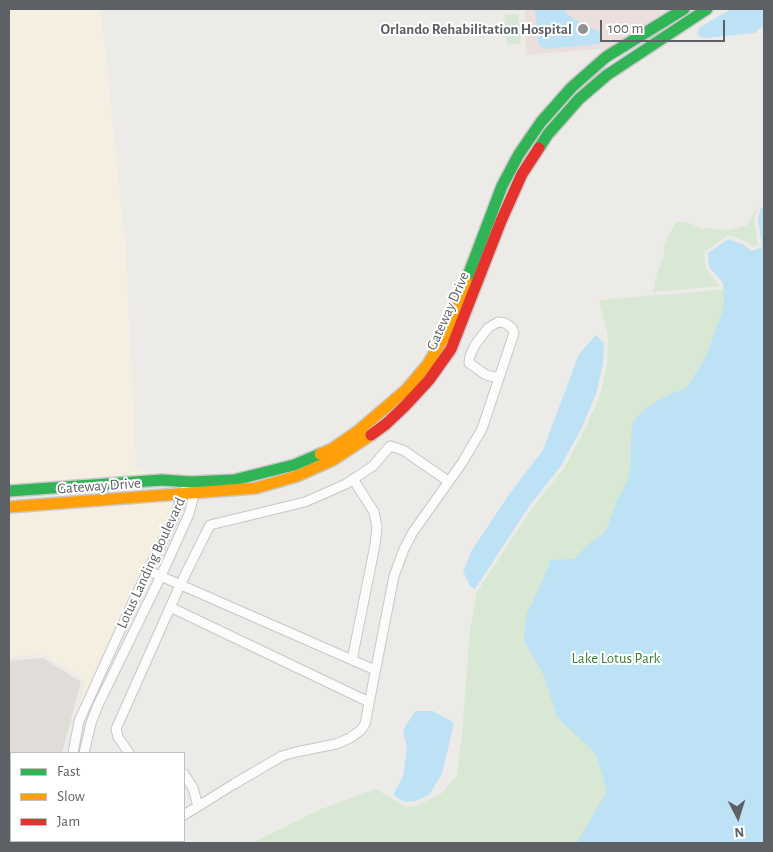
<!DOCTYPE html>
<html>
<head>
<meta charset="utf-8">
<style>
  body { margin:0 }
  #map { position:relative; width:773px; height:852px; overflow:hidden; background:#edebe8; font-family:"Alegreya Sans",sans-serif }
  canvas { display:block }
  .frame { position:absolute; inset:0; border:10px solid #5d6165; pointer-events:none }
  .legend { position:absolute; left:10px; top:752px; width:175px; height:90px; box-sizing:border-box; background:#fff; border:1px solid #bec0c1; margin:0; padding:6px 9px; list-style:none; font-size:15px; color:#5d6165 }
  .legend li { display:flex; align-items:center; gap:10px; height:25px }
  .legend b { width:25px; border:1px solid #bec0c1 }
  .north { position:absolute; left:713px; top:792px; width:50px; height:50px; -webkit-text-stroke:4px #fff; paint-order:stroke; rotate:175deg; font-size:14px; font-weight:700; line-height:20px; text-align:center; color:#5d6165 }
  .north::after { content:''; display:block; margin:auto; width:18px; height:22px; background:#5d6165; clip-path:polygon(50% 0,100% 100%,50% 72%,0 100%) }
  .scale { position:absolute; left:600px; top:20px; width:125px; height:22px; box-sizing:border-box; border:2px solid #5d6165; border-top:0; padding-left:6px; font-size:15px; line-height:18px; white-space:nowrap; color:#5d6165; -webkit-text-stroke:4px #fff; paint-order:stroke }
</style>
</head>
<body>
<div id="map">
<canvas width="773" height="852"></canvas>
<div class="frame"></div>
<ul class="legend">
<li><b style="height:6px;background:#30b455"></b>Fast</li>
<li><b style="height:6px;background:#ff9f0a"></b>Slow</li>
<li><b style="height:6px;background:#e5322d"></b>Jam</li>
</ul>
<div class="north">N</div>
<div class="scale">100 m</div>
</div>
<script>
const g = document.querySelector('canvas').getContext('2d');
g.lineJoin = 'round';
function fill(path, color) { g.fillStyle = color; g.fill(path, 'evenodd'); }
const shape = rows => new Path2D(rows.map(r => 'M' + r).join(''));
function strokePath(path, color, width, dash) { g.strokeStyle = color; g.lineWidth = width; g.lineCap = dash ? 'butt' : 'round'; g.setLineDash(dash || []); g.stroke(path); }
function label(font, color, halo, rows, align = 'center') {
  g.font = font + ' "Alegreya Sans",sans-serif'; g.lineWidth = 4; g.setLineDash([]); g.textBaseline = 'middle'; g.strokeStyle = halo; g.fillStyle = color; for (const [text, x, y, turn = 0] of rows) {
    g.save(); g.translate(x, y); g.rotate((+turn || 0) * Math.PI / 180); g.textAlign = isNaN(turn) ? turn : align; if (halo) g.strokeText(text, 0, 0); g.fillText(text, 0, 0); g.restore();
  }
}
const commercial = shape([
  [9,9,101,9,126,254,136,468,148,472,197,474,197,477,162,475,9,486],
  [176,501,171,513,129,599,76,718,85,683,83,678,43,654,9,657,9,512]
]);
const education = shape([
  [43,658,81,682,62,753,11,753,11,841,64,841,64,843,9,843,9,661]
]);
const medical = shape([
  [525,9,675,9,611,48,526,55]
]);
const green = shape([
  [518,14,521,43,507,45,504,15],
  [758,205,754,219,758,245,753,247,743,240,728,235,704,252,706,269,720,286,653,292,657,273,664,255,663,246,676,222,687,222,701,228,730,230,747,225],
  [764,286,658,843,252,843,321,809,376,789,405,807,414,807,442,793,457,775,462,735,470,629,477,592,533,507,564,468,585,429,600,395,607,365,608,337,599,300]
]);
const water = shape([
  [535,9,564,9,566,13,572,18,600,32,602,38,599,44,546,49,540,46,538,41],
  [731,9,764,9,764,26,754,33,706,38,700,37,697,32,700,27],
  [761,207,764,208,764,843,577,843,607,791,596,754,557,717,543,674,524,640,526,616,545,575,550,560,574,559,592,541,604,533,607,528,618,498,627,482,630,470,632,423,646,408,663,398,687,387,705,358,721,316,724,305,723,283,709,267,708,253,728,239,742,244,752,251,762,247,758,219],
  [596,335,604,343,603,364,596,394,582,427,561,466,530,505,475,589,470,586,463,571,472,550,510,493,543,450,579,354],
  [415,711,433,711,454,723,442,774,429,795,416,801,405,802,394,796,394,793,403,776,407,748,403,730]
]);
const street = shape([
  [149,571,375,670],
  [170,607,369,702],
  [352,660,375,545,377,527,374,512,353,479],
  [73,753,79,721,133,602,175,515,182,495,191,482],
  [84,753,91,723,98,705,161,576,189,514,194,494,193,489],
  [129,753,118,737,116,729,181,583,210,525,305,502,346,484,373,466,390,446,403,450,448,481],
  [184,774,193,788,198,806],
  [184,815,234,784,282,756,296,752,336,744,350,738,361,730,365,724,394,576,404,549,413,532,462,463,482,429,514,333,512,328,505,323,498,322,488,328,475,345,470,356,469,363,486,375,499,378],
  [75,841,75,843],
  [88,841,88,843],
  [115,841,121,843],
  [159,843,161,841]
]);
const fast = shape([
  [539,148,548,134,579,99,607,75,707,9],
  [466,281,502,186,519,154,541,122,572,87,606,57,684,9],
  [9,491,162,480,191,482,234,480,294,465,320,454]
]);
const slow = shape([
  [320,454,332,449,358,431,406,390,428,364,450,327,466,281],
  [9,507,256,488,297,476,333,460,371,435]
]);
const jam = shape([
  [371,435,386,424,405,406,429,380,451,349,501,221,522,174,539,148]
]);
const markers = [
  [583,29,6,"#8f9193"]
];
const poiNames = [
  ["Orlando Rehabilitation Hospital",572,29]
];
const streetNames = [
  ["Gateway Drive",448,311,-66],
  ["Gateway Drive",99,486,-4],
  ["Lotus Landing Boulevard",151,563,-65]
];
const parkNames = [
  ["Lake Lotus Park",616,658]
];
fill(commercial, '#f5efe2');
fill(education, '#e0ddd8');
fill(medical, '#ebdfdd');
fill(green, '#d8e8d4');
fill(water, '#bee2f5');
strokePath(street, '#c7c7c7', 11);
strokePath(fast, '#c9c9c9', 14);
strokePath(slow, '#c9c9c9', 14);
strokePath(jam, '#c9c9c9', 14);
strokePath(street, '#fcfcfc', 9);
strokePath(fast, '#30b455', 11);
strokePath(slow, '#ff9f0a', 11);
strokePath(jam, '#e5322d', 11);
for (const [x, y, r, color] of markers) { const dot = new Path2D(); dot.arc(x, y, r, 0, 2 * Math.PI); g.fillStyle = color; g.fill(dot); strokePath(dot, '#fff', 2); }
label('bold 15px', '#5d6165', '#fff', poiNames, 'right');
label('15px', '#5d6165', '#fff', streetNames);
label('15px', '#3d8039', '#fff', parkNames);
</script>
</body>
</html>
